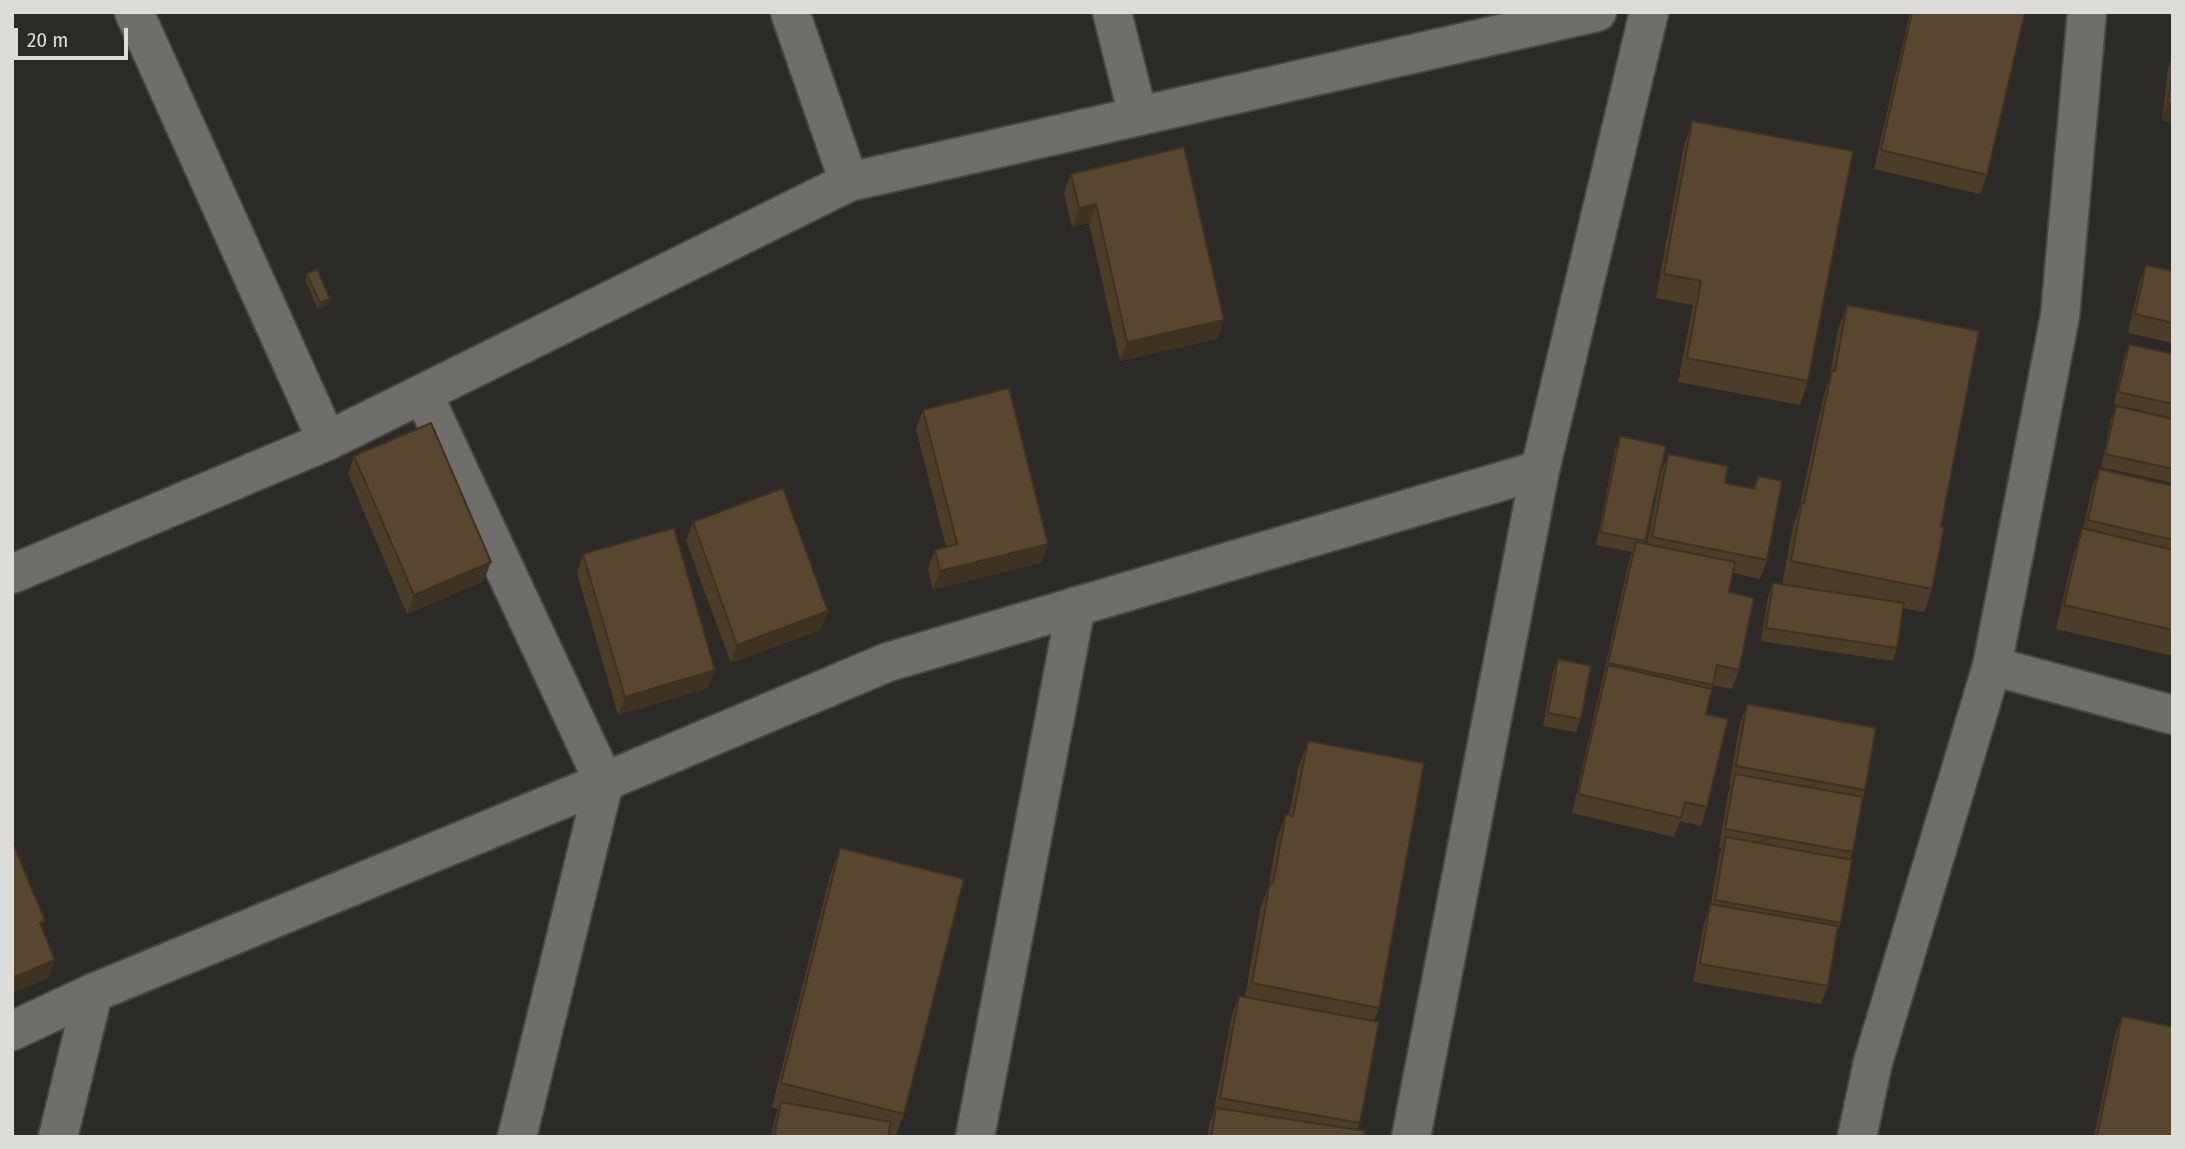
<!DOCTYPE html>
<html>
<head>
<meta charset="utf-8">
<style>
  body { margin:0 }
  #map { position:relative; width:2185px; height:1149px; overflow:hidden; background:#2c2a27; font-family:"Fira Sans Condensed",sans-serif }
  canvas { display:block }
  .frame { position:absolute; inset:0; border:14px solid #dddcd9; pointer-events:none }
  .scale { position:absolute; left:14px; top:28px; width:114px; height:32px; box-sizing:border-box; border:4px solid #dddcd9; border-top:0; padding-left:9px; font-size:21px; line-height:24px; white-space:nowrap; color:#dddcd9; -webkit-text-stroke:5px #2c2a27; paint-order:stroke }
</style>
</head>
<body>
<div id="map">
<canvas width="2185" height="1149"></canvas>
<div class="frame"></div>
<div class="scale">20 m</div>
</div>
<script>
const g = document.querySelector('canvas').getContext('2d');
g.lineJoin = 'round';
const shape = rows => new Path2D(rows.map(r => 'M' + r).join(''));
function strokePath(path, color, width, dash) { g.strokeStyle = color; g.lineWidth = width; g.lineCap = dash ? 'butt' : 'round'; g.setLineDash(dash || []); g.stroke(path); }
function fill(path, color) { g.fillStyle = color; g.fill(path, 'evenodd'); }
const minor = shape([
  [134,12,327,441],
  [790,12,849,182],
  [1112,12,1138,116],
  [423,394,604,782,517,1137],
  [12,574,327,441,849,182,1597,12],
  [1992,666,2173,715],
  [12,1031,93,993,604,782,888,662,1540,470],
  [58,1137,93,993],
  [975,1137,1076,606],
  [1411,1137,1540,470,1649,12],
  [1857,1137,1873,1062,1992,666,2060,316,2087,12]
]);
const wall = shape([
  [1910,12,2025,12,1987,175,1980,194,1874,169],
  [2173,55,2173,123,2162,121,2168,68],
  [1692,121,1808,381,1800,405,1678,382,1693,305,1656,298,1684,145],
  [1071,174,1217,339,1120,361,1089,223,1072,227,1064,193],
  [2146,265,2173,271,2173,343,2128,333,2139,284],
  [307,274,330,299,327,305,318,309,305,280],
  [1847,305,1941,526,1932,589,1924,612,1903,608,1897,648,1893,661,1761,641,1768,596,1773,583,1782,585,1793,526,1799,509,1824,394,1829,380,1838,329],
  [2129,344,2173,354,2173,418,2114,404,2124,357],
  [2116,406,2173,419,2173,483,2101,467,2111,419],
  [923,410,1041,563,933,590,928,569,935,550,946,547,916,429],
  [1620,436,1645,541,1644,544,1647,544,1661,472,1668,454,1725,483,1753,488,1758,476,1767,560,1760,579,1733,573,1729,592,1739,670,1732,689,1713,685,1712,689,1706,714,1707,807,1701,826,1680,821,1674,837,1572,813,1629,561,1632,552,1596,545,1615,449],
  [354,456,484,581,407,614,348,474],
  [2099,469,2173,486,2173,656,2056,629,2074,552,2083,529,2092,487],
  [693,522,821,630,731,663,686,541],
  [583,554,715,670,708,688,618,715,577,573],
  [1558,659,1581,719,1576,732,1543,726,1553,672],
  [1747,704,1865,790,1863,797,1853,852,1850,859,1841,923,1836,936,1828,986,1821,1004,1693,982,1704,923,1711,904,1719,855,1722,848,1719,848,1728,793,1731,785,1729,785,1740,723],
  [1308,741,1379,1008,1374,1021,1360,1123,1357,1130,1364,1137,1207,1137,1209,1126,1213,1114,1232,1015,1239,996,1245,997,1261,906,1268,888,1277,838,1286,814,1289,815,1299,765],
  [840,848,904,1114,895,1137,771,1137,774,1121,778,1109,772,1107,831,872],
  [2122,1016,2173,1137,2094,1137,2115,1035]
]);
const shadedWall = shape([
  [2168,103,2173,103,2173,123,2162,121],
  [1096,204,1089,223,1072,227,1079,208],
  [330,299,327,305,318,309,320,303],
  [1224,320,1217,339,1120,361,1127,342],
  [1048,544,1041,563,933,590,940,571],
  [491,562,484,581,407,614,414,595],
  [828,611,821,630,731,663,737,645],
  [715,670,708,688,618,715,625,697],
  [55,960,48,979,12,993,12,978]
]);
const building = shape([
  [1912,12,2025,12,1987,175,1881,150,1912,12],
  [2173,67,2173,103,2168,103,2173,67],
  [1692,121,1853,151,1808,381,1687,358,1701,281,1664,274,1692,121],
  [1184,147,1224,320,1127,342,1096,204,1079,208,1071,174,1184,147],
  [2146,265,2173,271,2173,323,2135,314,2146,265],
  [317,269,330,299,320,303,307,274,317,269],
  [1847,305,1979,331,1941,526,1944,527,1932,589,1791,561,1802,502,1804,503,1832,370,1835,371,1847,305],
  [2129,344,2173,354,2173,404,2118,392,2129,344],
  [1009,388,1048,544,940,571,935,550,957,544,923,410,1009,388],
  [2116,406,2173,419,2173,469,2105,454,2116,406],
  [431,423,491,562,414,595,354,456,431,423],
  [1620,436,1666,446,1645,541,1600,532,1620,436],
  [1668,454,1728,466,1725,483,1755,489,1758,476,1782,481,1767,560,1652,537,1668,454],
  [2099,469,2173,486,2173,540,2088,520,2099,469],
  [783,488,828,611,737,645,693,522,783,488],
  [674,528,715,670,625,697,583,554,674,528],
  [2082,528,2173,550,2173,630,2064,605,2082,528],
  [1636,542,1735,562,1729,592,1754,598,1739,670,1717,665,1713,685,1608,663,1636,542],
  [1773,583,1904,603,1897,648,1766,628,1773,583],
  [1558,659,1591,666,1581,719,1548,713,1558,659],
  [1608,665,1712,689,1706,714,1728,719,1707,807,1685,802,1681,818,1578,794,1608,665],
  [1747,704,1876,728,1865,790,1736,766,1747,704],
  [1308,741,1424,763,1379,1008,1252,983,1270,882,1273,883,1286,814,1293,816,1308,741],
  [1735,774,1863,797,1853,852,1725,829,1735,774],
  [1726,837,1852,860,1841,923,1715,900,1726,837],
  [12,841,45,921,40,923,55,960,12,978,12,841],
  [840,848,964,879,904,1114,781,1083,840,848],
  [1710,904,1838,926,1828,986,1700,964,1710,904],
  [1239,996,1379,1022,1360,1123,1220,1098,1239,996],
  [2122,1016,2173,1027,2173,1137,2097,1137,2122,1016],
  [781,1102,891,1122,888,1137,774,1137,781,1102],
  [1216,1108,1365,1131,1364,1137,1211,1137,1216,1108]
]);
strokePath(minor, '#484744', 42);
strokePath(minor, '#706e6a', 38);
fill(wall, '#4c3d28');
fill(shadedWall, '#3e3220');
fill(building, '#58472e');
strokePath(building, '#3e3220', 2);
</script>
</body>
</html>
